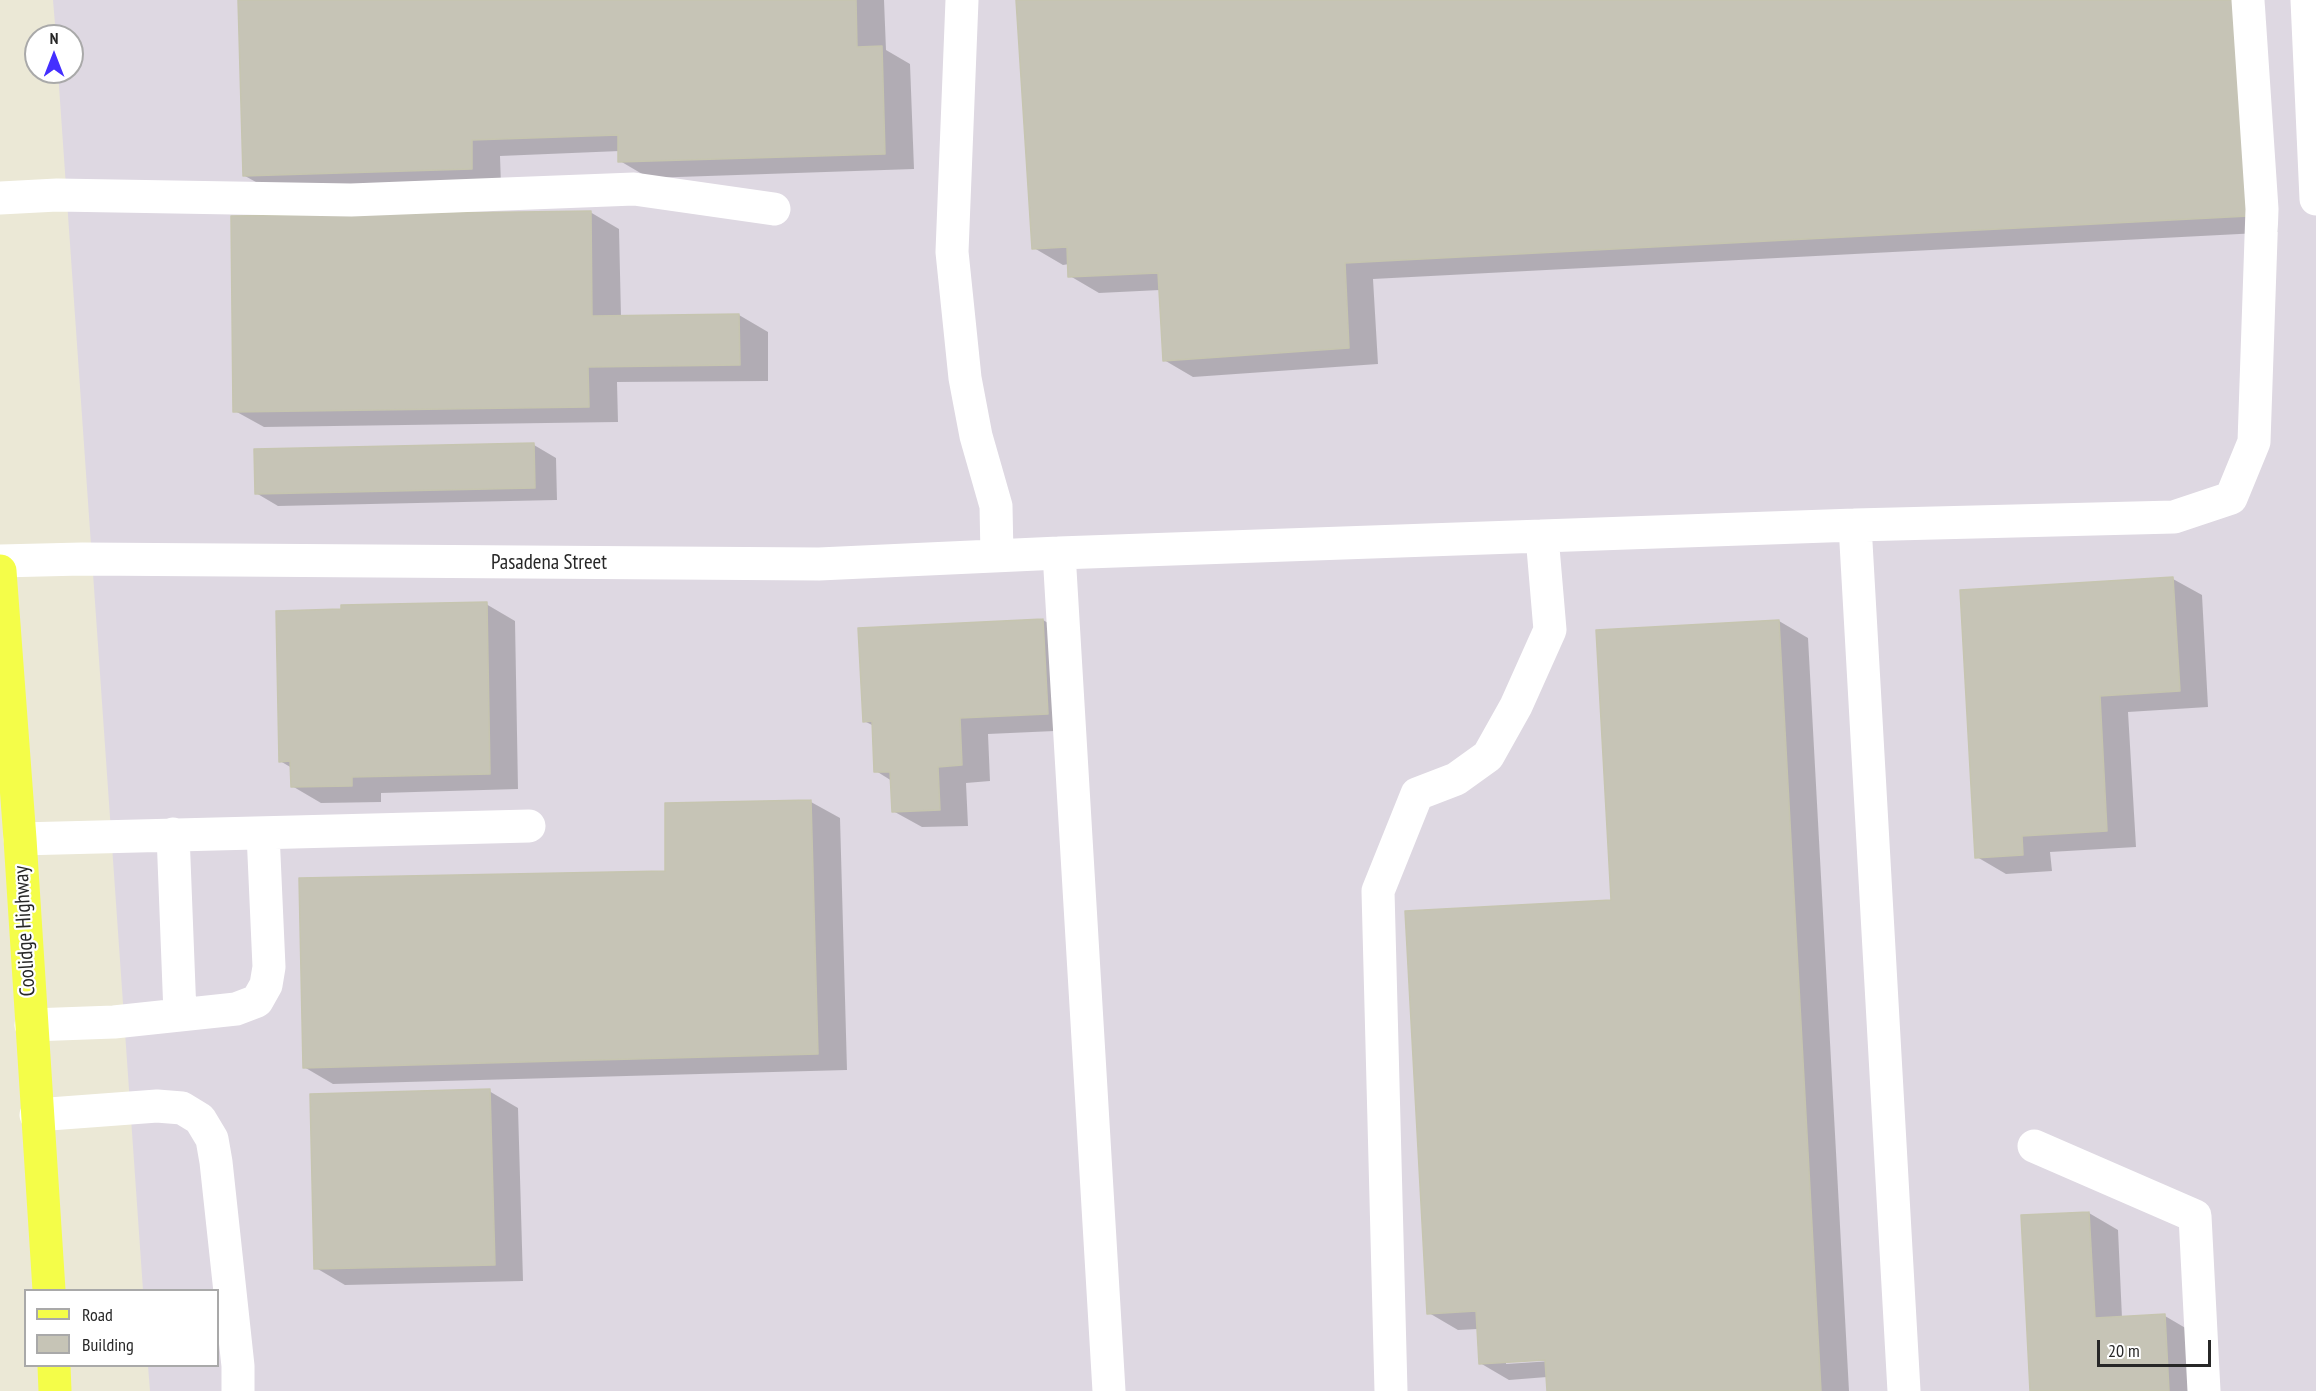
<!DOCTYPE html>
<html>
<head>
<meta charset="utf-8">
<style>
  body { margin:0 }
  #map { position:relative; width:2316px; height:1391px; overflow:hidden; background:#ebe8d6; font-family:"PT Sans Narrow",sans-serif }
  canvas { display:block }
  .legend { position:absolute; left:24px; top:1289px; width:195px; height:78px; box-sizing:border-box; background:#fff; border:2px solid #a9a9a9; margin:0; padding:8px 10px; list-style:none; font-size:18px; color:#272727 }
  .legend li { display:flex; align-items:center; gap:12px; height:30px }
  .legend b { width:30px; border:2px solid #a9a9a9 }
  .north { position:absolute; left:24px; top:24px; width:60px; height:60px; box-sizing:border-box; background:#fff; border:2px solid #a9a9a9; border-radius:50%; rotate:0deg; font-size:16px; font-weight:700; line-height:24px; text-align:center; color:#272727 }
  .north::after { content:''; display:block; margin:auto; width:21px; height:27px; background:#442fff; clip-path:polygon(50% 0,100% 100%,50% 72%,0 100%) }
  .scale { position:absolute; left:2097px; top:1340px; width:114px; height:27px; box-sizing:border-box; border:3px solid #272727; border-top:0; padding-left:8px; font-size:18px; line-height:21px; white-space:nowrap; color:#272727; -webkit-text-stroke:4px #fff; paint-order:stroke }
</style>
</head>
<body>
<div id="map">
<canvas width="2316" height="1391"></canvas>
<ul class="legend">
<li><b style="height:8px;background:#f4fd49"></b>Road</li>
<li><b style="height:16px;background:#c6c4b6"></b>Building</li>
</ul>
<div class="north">N</div>
<div class="scale">20 m</div>
</div>
<script>
const g = document.querySelector('canvas').getContext('2d');
g.lineJoin = 'round';
function fill(path, color) { g.fillStyle = color; g.fill(path, 'evenodd'); }
const shape = rows => new Path2D(rows.map(r => 'M' + r).join(''));
function strokePath(path, color, width, dash) { g.strokeStyle = color; g.lineWidth = width; g.lineCap = dash ? 'butt' : 'round'; g.setLineDash(dash || []); g.stroke(path); }
function label(font, color, halo, rows, align = 'center') {
  g.font = font + ' "PT Sans Narrow",sans-serif'; g.lineWidth = 4.5; g.setLineDash([]); g.textBaseline = 'middle'; g.strokeStyle = halo; g.fillStyle = color; for (const [text, x, y, turn = 0] of rows) {
    g.save(); g.translate(x, y); g.rotate((+turn || 0) * Math.PI / 180); g.textAlign = isNaN(turn) ? turn : align; if (halo) g.strokeText(text, 0, 0); g.fillText(text, 0, 0); g.restore();
  }
}
const industrial = shape([
  [53,0,2316,0,2316,1391,150,1391,148,1366,218,1366,218,1290,143,1290,58,72,72,72,72,36,56,36]
]);
const shadow = shape([
  [239,0,884,0,886,50,910,64,914,169,649,178,620,161,620,151,500,156,501,185,274,192,245,176],
  [1018,0,2264,0,2278,232,1373,279,1378,364,1193,377,1164,360,1160,290,1099,293,1070,276,1069,264,1063,265,1034,248],
  [590,212,619,229,621,317,739,315,768,332,768,381,617,382,618,422,264,427,235,411],
  [534,445,556,458,557,500,278,506,256,493,255,450],
  [2173,579,2202,595,2208,707,2128,712,2136,847,2050,852,2052,871,2006,874,1977,857],
  [486,604,515,621,518,789,381,793,381,802,321,803,292,786,292,768,280,761],
  [1043,620,1072,637,1077,730,988,734,990,781,966,783,968,826,922,827,893,811,892,781,876,771,874,726,864,721],
  [1779,621,1808,638,1849,1391,1548,1391,1547,1377,1509,1380,1480,1363,1478,1329,1458,1330,1429,1313,1613,901],
  [1552,1358,1552,1361,1506,1364,1506,1361],
  [811,802,840,818,847,1070,333,1084,304,1067,666,872,666,805],
  [489,1091,518,1108,523,1281,345,1285,316,1268],
  [2089,1213,2118,1230,2122,1318,2165,1316,2194,1333,2197,1391,2031,1391]
]);
const building = shape([
  [238,0,856,0,857,47,882,46,885,154,618,162,618,135,472,140,472,169,243,176,238,0],
  [1016,0,2236,0,2249,216,1345,263,1349,348,1163,361,1158,273,1068,277,1067,247,1032,249,1016,0],
  [591,211,592,316,739,314,740,365,588,367,589,407,233,412,231,216,591,211],
  [534,443,535,488,255,494,254,449,534,443],
  [2173,577,2180,691,2100,696,2107,831,2022,836,2023,855,1975,858,1960,590,2173,577],
  [487,602,490,774,352,777,352,786,291,787,290,761,279,762,276,611,341,609,341,605,487,602],
  [1043,619,1048,714,960,718,962,765,938,767,940,810,892,812,890,772,874,772,872,721,863,722,858,628,1043,619],
  [1779,620,1821,1391,1547,1391,1545,1360,1479,1364,1476,1311,1427,1314,1405,911,1611,900,1596,630,1779,620],
  [811,800,818,1054,303,1068,299,878,665,871,665,803,811,800],
  [490,1089,495,1265,314,1269,310,1094,490,1089],
  [2089,1212,2095,1318,2165,1314,2169,1391,2030,1391,2021,1215,2089,1212]
]);
const minor = shape([
  [962,0,952,252,965,378,976,436,996,506,997,556],
  [2307,0,2316,199],
  [0,198,57,195,351,200,634,189,774,209],
  [1855,525,1904,1391],
  [1059,553,1109,1391],
  [0,561,82,559,819,564,1059,553,1542,536,1855,525,2174,517,2231,498,2254,442,2262,209,2248,0],
  [173,834,180,1014],
  [20,839,529,826],
  [31,1025,114,1022,236,1009,257,1001,266,985,269,967,263,833],
  [36,1115,157,1106,182,1108,200,1119,212,1139,216,1162,238,1366,238,1391],
  [2034,1146,2195,1216,2204,1391],
  [1391,1391,1378,891,1417,794,1456,779,1488,756,1516,706,1550,630,1542,536]
]);
const major = shape([
  [0,571,20,839,49,1290],
  [54,1366,55,1391]
]);
const streetNames = [
  ["Pasadena Street",549,563],
  ["Coolidge Highway",25,931,-93]
];
fill(industrial, '#ded8e2');
fill(shadow, '#0003');
fill(building, '#c6c4b6');
strokePath(building, '#c6c5b0', 1.5);
strokePath(minor, '#fff', 33);
strokePath(major, '#f4fd49', 33);
label('21px', '#272727', '#fff', streetNames);
</script>
</body>
</html>
